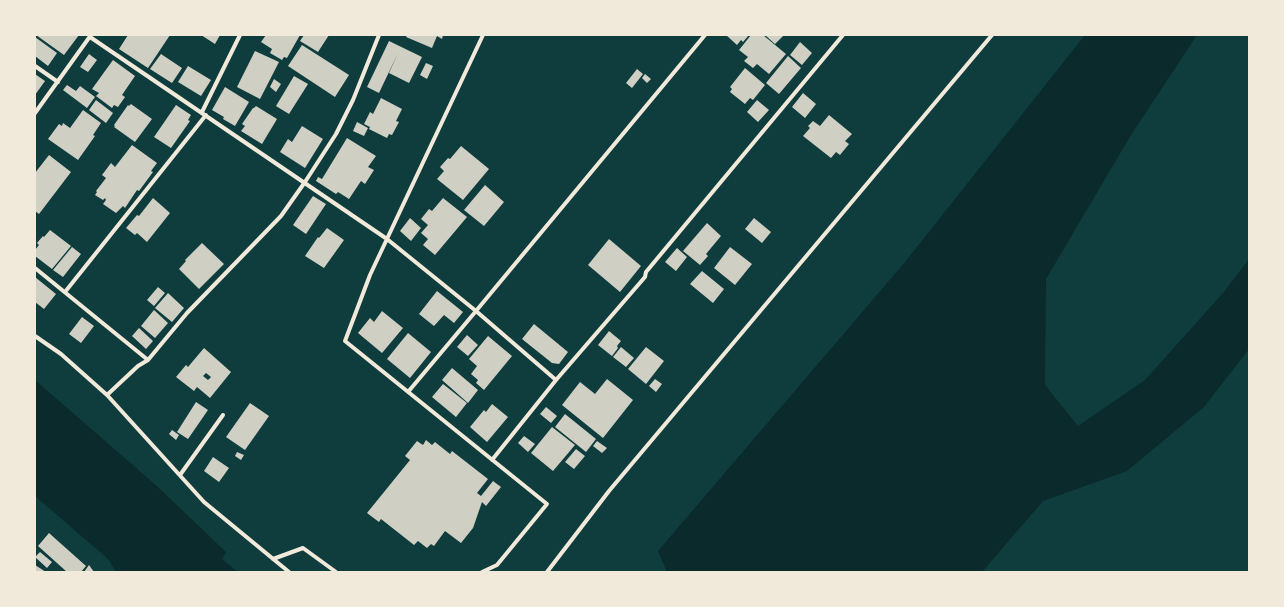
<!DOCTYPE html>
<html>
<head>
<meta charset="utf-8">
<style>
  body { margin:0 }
  #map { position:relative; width:1284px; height:607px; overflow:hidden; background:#0f3d3e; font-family:"Crimson Pro",serif }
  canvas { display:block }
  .frame { position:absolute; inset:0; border:36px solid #f1e9da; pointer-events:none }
</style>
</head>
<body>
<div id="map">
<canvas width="1284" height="607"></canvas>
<div class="frame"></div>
</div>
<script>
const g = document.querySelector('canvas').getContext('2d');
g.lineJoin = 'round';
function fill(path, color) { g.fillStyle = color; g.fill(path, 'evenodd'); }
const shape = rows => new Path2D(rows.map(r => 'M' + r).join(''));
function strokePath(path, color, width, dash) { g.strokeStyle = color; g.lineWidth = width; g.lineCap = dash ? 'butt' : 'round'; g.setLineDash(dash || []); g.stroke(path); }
const water = shape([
  [1085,35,1197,35,1131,135,1046,279,1045,385,1078,426,1145,380,1223,293,1249,259,1249,349,1204,407,1127,471,1043,501,982,572,667,572,658,551,905,262],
  [35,380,158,487,226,552,222,559,238,572,116,572,108,559,35,496]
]);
const building = shape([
  [36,35,79,35,64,55],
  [128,35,170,35,148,68,119,49],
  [201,35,220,35,215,44],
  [266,35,300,35,287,58,284,57,282,60,270,53,272,49,261,42],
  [304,35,329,35,318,52,300,41],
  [407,35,443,35,442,39,437,36,432,48,406,37],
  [726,35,749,35,743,42,741,40,737,45],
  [751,35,763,35,786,54,769,74,757,64,753,68,744,61,748,57,739,50],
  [765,35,784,35,775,44],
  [35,37,57,53,48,66,35,56],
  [389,41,422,57,409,83,389,73,398,53,379,93,367,87],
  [800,42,812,53,802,65,790,55],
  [302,45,349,75,335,97,288,66],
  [255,51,279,62,260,99,237,87],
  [89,54,97,60,88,72,80,67],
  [161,54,182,68,172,83,150,69],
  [788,56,801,68,779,94,766,83],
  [113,60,135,76,122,95,125,97,118,107,114,105,112,108,96,96,99,93,92,89],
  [426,63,433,66,427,79,420,75],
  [188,66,211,80,201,96,178,82],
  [745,68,765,85,753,100,750,98,745,104,730,92,732,89,730,87],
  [637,69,643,74,632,88,626,83],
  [35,74,45,81,35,95],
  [645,74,651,79,647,83,642,78],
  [294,76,308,84,289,114,276,106],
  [274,79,281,84,276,92,270,87],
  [67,85,76,91,80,86,95,97,87,108,63,90],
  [225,87,249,102,235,126,223,119,224,117,212,110],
  [803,93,816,104,805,118,792,107],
  [381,98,402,109,396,121,399,122,392,135,389,134,387,138,369,129,370,127,364,124,370,112,373,114],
  [96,100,113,113,106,123,89,110],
  [757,100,769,110,758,122,747,112],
  [131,104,152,119,135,142,114,127,115,126,114,125,128,105,129,106],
  [176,105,191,115,188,120,190,121,171,148,154,137],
  [256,106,277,119,262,144,241,131,245,126,242,124,253,108,254,108],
  [83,110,101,123,93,135,95,136,78,160,48,139,59,124,62,126,63,123,70,128],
  [829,115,852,134,845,141,849,144,840,155,836,152,831,158,803,136,810,128,808,126,813,121,820,126],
  [357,122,368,128,364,136,353,131],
  [302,126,323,139,305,168,280,152,288,139,292,142],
  [347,138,376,156,368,167,374,170,365,184,361,181,349,199,338,192,336,194,316,181,318,177,322,179],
  [132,145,157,163,151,171,153,172,139,191,137,190,125,208,123,206,116,213,103,204,106,200,105,198,103,200,95,195,97,192,96,191,106,178,102,175,111,163,115,167],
  [461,146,489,169,463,200,437,179,444,171,440,167,448,158,450,159],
  [49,155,71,172,39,214,35,211,35,173],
  [485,185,504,202,484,226,464,210],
  [313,196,326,204,306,234,293,225],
  [153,198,170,213,147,242,137,233,135,235,126,228,137,215,139,216],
  [443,198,467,217,435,255,423,245,428,239,421,233,428,225,421,219,429,209,432,211],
  [410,218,421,228,411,241,400,231],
  [754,218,771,232,762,243,745,229],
  [707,223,721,236,706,254,708,256,700,265,683,251],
  [327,228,344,240,324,268,305,256,318,237,319,238],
  [50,230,71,246,52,269,35,256,35,250,39,245,37,243,43,236,44,237],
  [609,239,641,266,620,292,588,265],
  [202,243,224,264,199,289,179,269,186,261,185,260],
  [72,247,81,254,63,277,53,270],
  [730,247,752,264,735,285,714,268],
  [677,248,687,257,676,271,665,262],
  [702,271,724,289,713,303,690,284],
  [35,277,56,294,44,309,35,302],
  [158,287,165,293,154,306,147,300],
  [437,291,463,312,454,323,444,315,434,326,419,314],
  [168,293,184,308,172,322,155,308],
  [154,310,168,323,155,338,141,326],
  [382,311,403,328,382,353,358,333,370,318,374,322],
  [82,317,94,326,81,343,69,334],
  [534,324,568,352,559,364,552,363,522,339],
  [139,328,153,341,146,349,132,336],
  [609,331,621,341,617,346,618,348,612,356,598,345],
  [408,333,431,352,410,378,387,359],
  [467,335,478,345,468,356,457,347],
  [488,336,512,356,484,390,476,383,478,380,471,374,477,366,469,359],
  [621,347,634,358,626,367,613,357],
  [646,347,664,361,646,384,628,369],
  [204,348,231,372,210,398,197,387,194,391,176,377,186,365,188,367],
  [206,373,211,377,208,380,203,376],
  [452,368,478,390,468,403,442,380],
  [607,379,633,400,603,438,562,405,580,382,595,394],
  [655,379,662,384,656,392,649,386],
  [443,384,467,403,456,417,432,397],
  [196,402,208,410,188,439,177,432],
  [250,403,269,416,245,450,226,437],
  [492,404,508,417,487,442,470,427,484,410,486,412],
  [546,407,557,416,551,423,540,414],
  [565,414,596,439,586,452,555,427],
  [552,427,575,445,553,471,531,453],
  [172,430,179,435,176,440,169,434],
  [524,436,535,444,528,452,518,443],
  [426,440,432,445,435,442,450,454,452,451,488,479,477,493,481,496,493,481,501,487,486,506,482,502,473,528,461,543,445,531,434,546,431,544,427,548,418,541,414,545,381,519,379,522,367,513,410,460,405,456,417,441,423,445],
  [597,441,607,448,602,453,593,446],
  [576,449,585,456,574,469,565,462],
  [237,452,244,455,241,460,235,456],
  [213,457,229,468,219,482,204,471],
  [49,533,86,566,81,572,67,572,38,546],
  [40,552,52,562,47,568,35,557],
  [35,565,46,572,35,572],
  [89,565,94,572,84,572]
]);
const minor = shape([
  [90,37,387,239,476,311,556,380],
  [35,66,58,82],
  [202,112,240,35],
  [35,113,91,35],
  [35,268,148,360],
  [65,292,206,115],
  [35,336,61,354,107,395,204,502,289,572],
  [408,392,476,311,705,35],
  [107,395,138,366,148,360,187,313,281,216,305,182,336,134,353,100,379,35],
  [492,460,556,380,645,277,646,272,843,35],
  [180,475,223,415],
  [273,559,303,548,336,572],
  [482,572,497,565,547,504,345,341,370,275,483,35],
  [547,572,609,491,992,35]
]);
fill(water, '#0a2a2b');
fill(building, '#cfcfc3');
strokePath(minor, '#f1e9da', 4);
</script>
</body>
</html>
